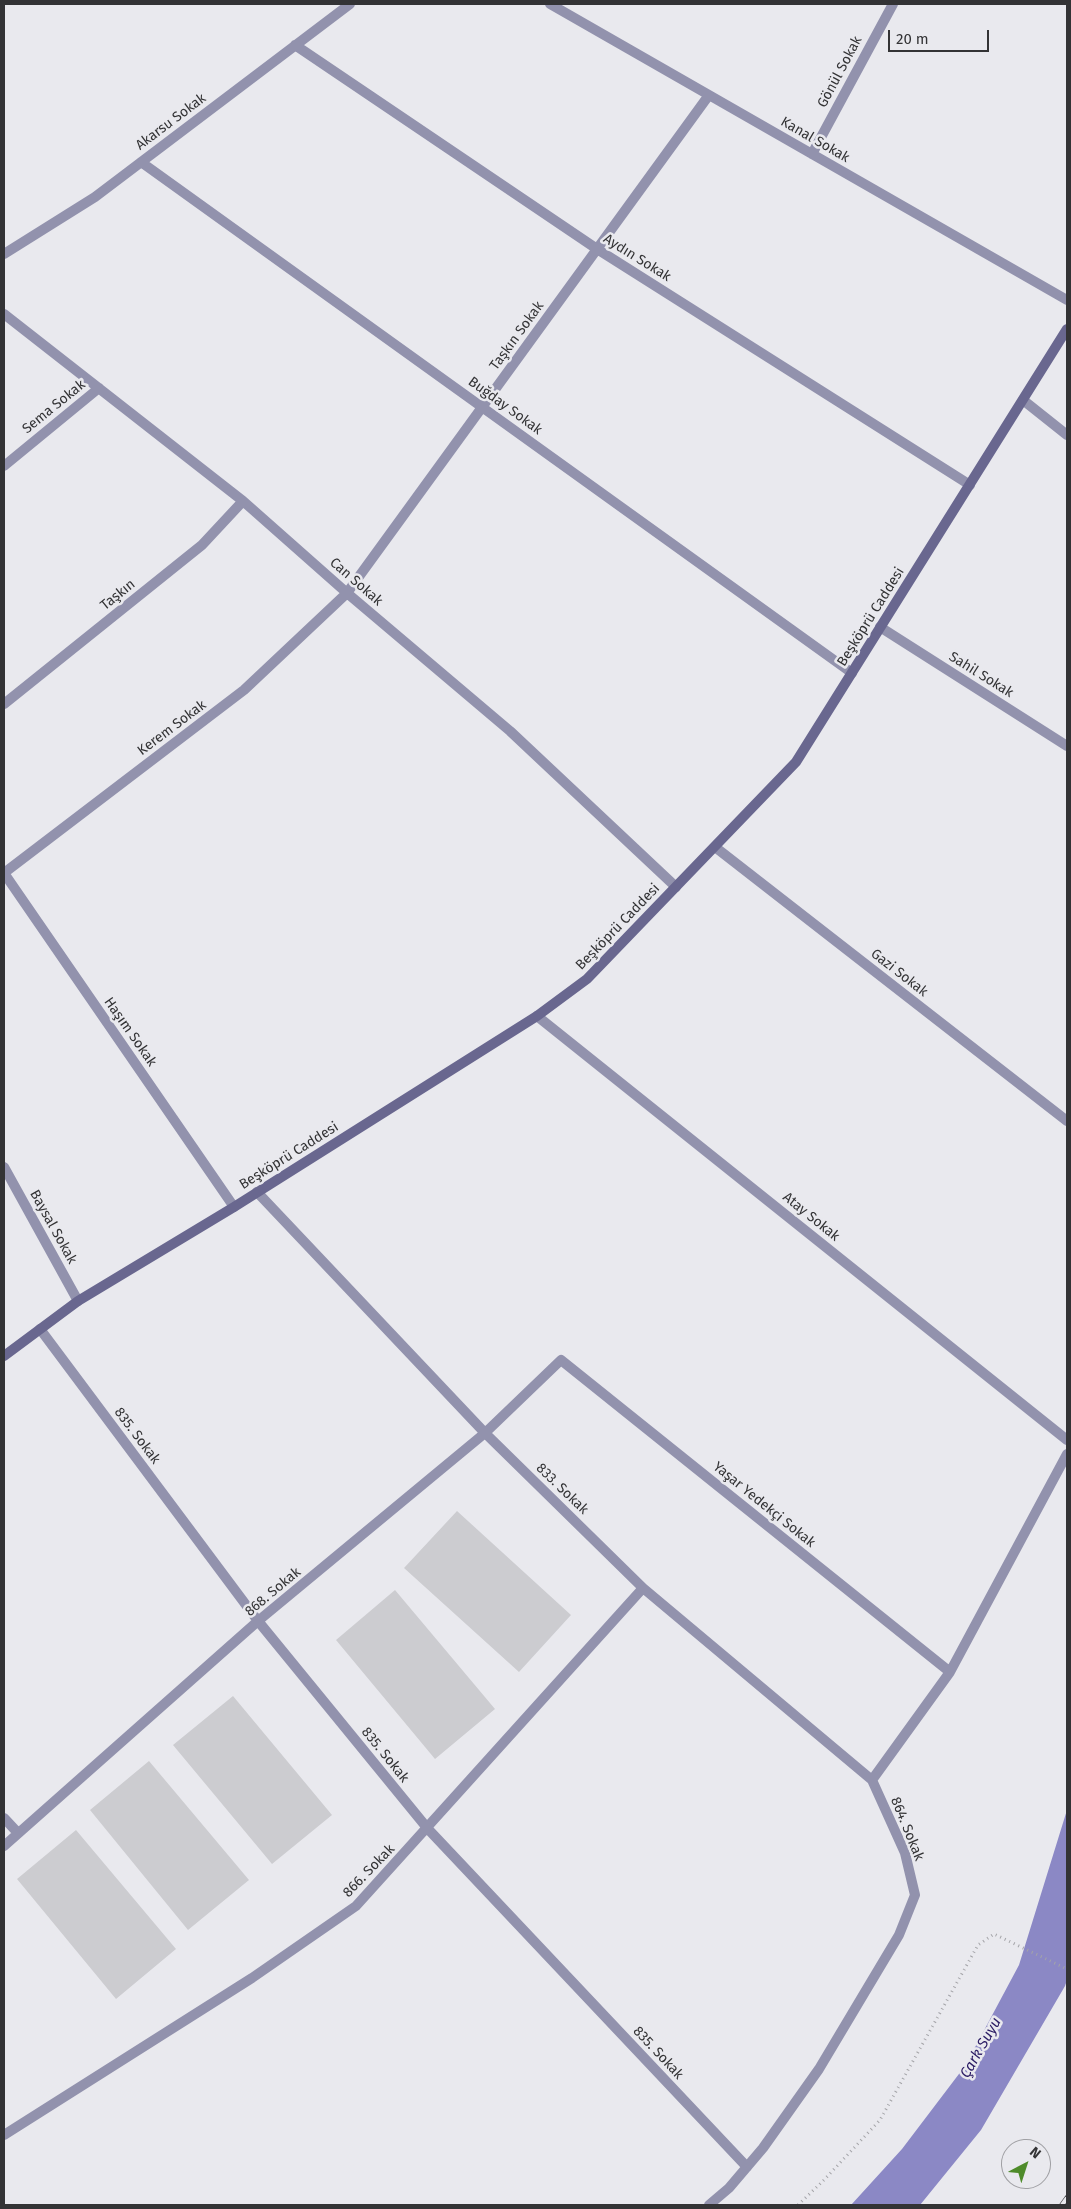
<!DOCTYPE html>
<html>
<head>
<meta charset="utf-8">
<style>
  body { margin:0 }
  #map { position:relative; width:1071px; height:2209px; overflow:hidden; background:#e9e9ee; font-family:"Fira Sans",sans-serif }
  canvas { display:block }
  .frame { position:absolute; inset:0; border:5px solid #333335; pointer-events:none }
  .north { position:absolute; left:1001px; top:2139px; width:50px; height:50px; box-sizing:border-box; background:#e9e9ee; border:1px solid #a0a0a4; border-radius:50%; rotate:40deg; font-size:14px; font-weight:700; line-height:20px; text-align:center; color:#333335 }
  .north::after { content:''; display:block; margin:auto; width:18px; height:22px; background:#4e8b2a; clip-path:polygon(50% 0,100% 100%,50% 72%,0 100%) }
  .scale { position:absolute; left:888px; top:30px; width:101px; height:22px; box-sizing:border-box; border:2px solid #333335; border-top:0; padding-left:6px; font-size:15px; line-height:18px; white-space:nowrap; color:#333335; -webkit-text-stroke:4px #e9e9ee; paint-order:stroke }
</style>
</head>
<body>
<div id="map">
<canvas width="1071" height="2209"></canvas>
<div class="frame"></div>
<div class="north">N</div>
<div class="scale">20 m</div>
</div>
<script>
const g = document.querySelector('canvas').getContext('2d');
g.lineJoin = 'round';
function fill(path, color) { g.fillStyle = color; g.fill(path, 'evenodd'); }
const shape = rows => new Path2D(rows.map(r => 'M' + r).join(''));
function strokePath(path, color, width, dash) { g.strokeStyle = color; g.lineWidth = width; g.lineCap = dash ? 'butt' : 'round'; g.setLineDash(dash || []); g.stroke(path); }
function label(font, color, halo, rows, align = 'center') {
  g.font = font + ' "Fira Sans",sans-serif'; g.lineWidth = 5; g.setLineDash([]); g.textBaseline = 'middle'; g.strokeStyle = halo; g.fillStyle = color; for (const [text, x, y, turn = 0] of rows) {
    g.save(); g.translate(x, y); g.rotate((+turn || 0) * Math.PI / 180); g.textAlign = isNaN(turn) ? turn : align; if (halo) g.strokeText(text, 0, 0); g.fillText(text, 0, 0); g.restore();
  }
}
const water = shape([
  [1067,1810,1067,1980,1065,1986,981,2130,920,2205,851,2205,902,2149,965,2066,1019,1965]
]);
const building = shape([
  [457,1511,571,1615,519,1672,404,1568],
  [395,1590,495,1709,435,1759,336,1640],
  [233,1696,332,1815,272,1864,173,1745],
  [149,1761,249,1880,188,1930,90,1810],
  [76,1830,176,1949,116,1999,17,1879]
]);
const path = shape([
  [798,2205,824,2180,880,2120,978,1945,994,1934,1067,1969]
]);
const street = shape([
  [550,4,1067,300],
  [295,45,597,249,970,485],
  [812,154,893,4],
  [141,162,852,673],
  [4,254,95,197,350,4],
  [4,314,243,501,347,593,510,731,676,887],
  [1023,400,1067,435],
  [4,466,99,388],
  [880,627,1067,746],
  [4,704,202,545,243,501],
  [715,847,1067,1121],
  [4,873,244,690,347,593,709,95],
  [4,873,234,1207],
  [537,1016,1067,1440],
  [4,1167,78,1301],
  [257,1192,485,1433,643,1588,872,1780],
  [40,1329,258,1621,428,1829,747,2167],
  [4,1818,18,1833],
  [4,1846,258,1621,485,1433,561,1360,950,1672],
  [4,2135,252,1978,356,1906,643,1588],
  [709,2205,729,2188,763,2148,819,2069,899,1935,915,1895,905,1853,872,1780,950,1672,1067,1454]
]);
const secondary = shape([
  [4,1356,78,1301,234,1207,537,1016,587,979,796,762,1067,329]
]);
const rail = shape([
  [1062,2205,1067,2198]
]);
const streetNames = [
  ["Gönül Sokak",840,72,-62],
  ["Akarsu Sokak",171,122,-37],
  ["Kanal Sokak",815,140,30],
  ["Aydın Sokak",637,258,32],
  ["Taşkın Sokak",517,336,-54],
  ["Buğday Sokak",505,406,36],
  ["Sema Sokak",54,407,-39],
  ["Can Sokak",356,582,41],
  ["Taşkın",118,595,-39],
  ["Beşköprü Caddesi",871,617,-58],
  ["Sahil Sokak",981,675,32],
  ["Kerem Sokak",172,728,-37],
  ["Beşköprü Caddesi",618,927,-46],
  ["Gazi Sokak",899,973,38],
  ["Haşım Sokak",130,1032,55],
  ["Beşköprü Caddesi",289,1156,-32],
  ["Atay Sokak",811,1217,39],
  ["Baysal Sokak",53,1227,61],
  ["835. Sokak",137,1436,53],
  ["833. Sokak",562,1489,44],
  ["Yaşar Yedekçi Sokak",764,1505,39],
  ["868. Sokak",273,1592,-40],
  ["835. Sokak",385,1755,51],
  ["864. Sokak",907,1829,68],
  ["866. Sokak",369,1871,-46],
  ["835. Sokak",658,2053,47]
];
const waterNames = [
  ["Çark Suyu",981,2048,-60]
];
fill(water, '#8b88c5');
fill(building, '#ccccd0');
strokePath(path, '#a4a4a8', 3, [1, 4]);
strokePath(street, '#9292ad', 10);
strokePath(secondary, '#69678f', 10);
strokePath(rail, '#49494c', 5.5);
strokePath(rail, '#e9e9ee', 4, [11]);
label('14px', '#333335', '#e9e9ee', streetNames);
label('italic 15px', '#2b1c64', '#e9e9ee', waterNames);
</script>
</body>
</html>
